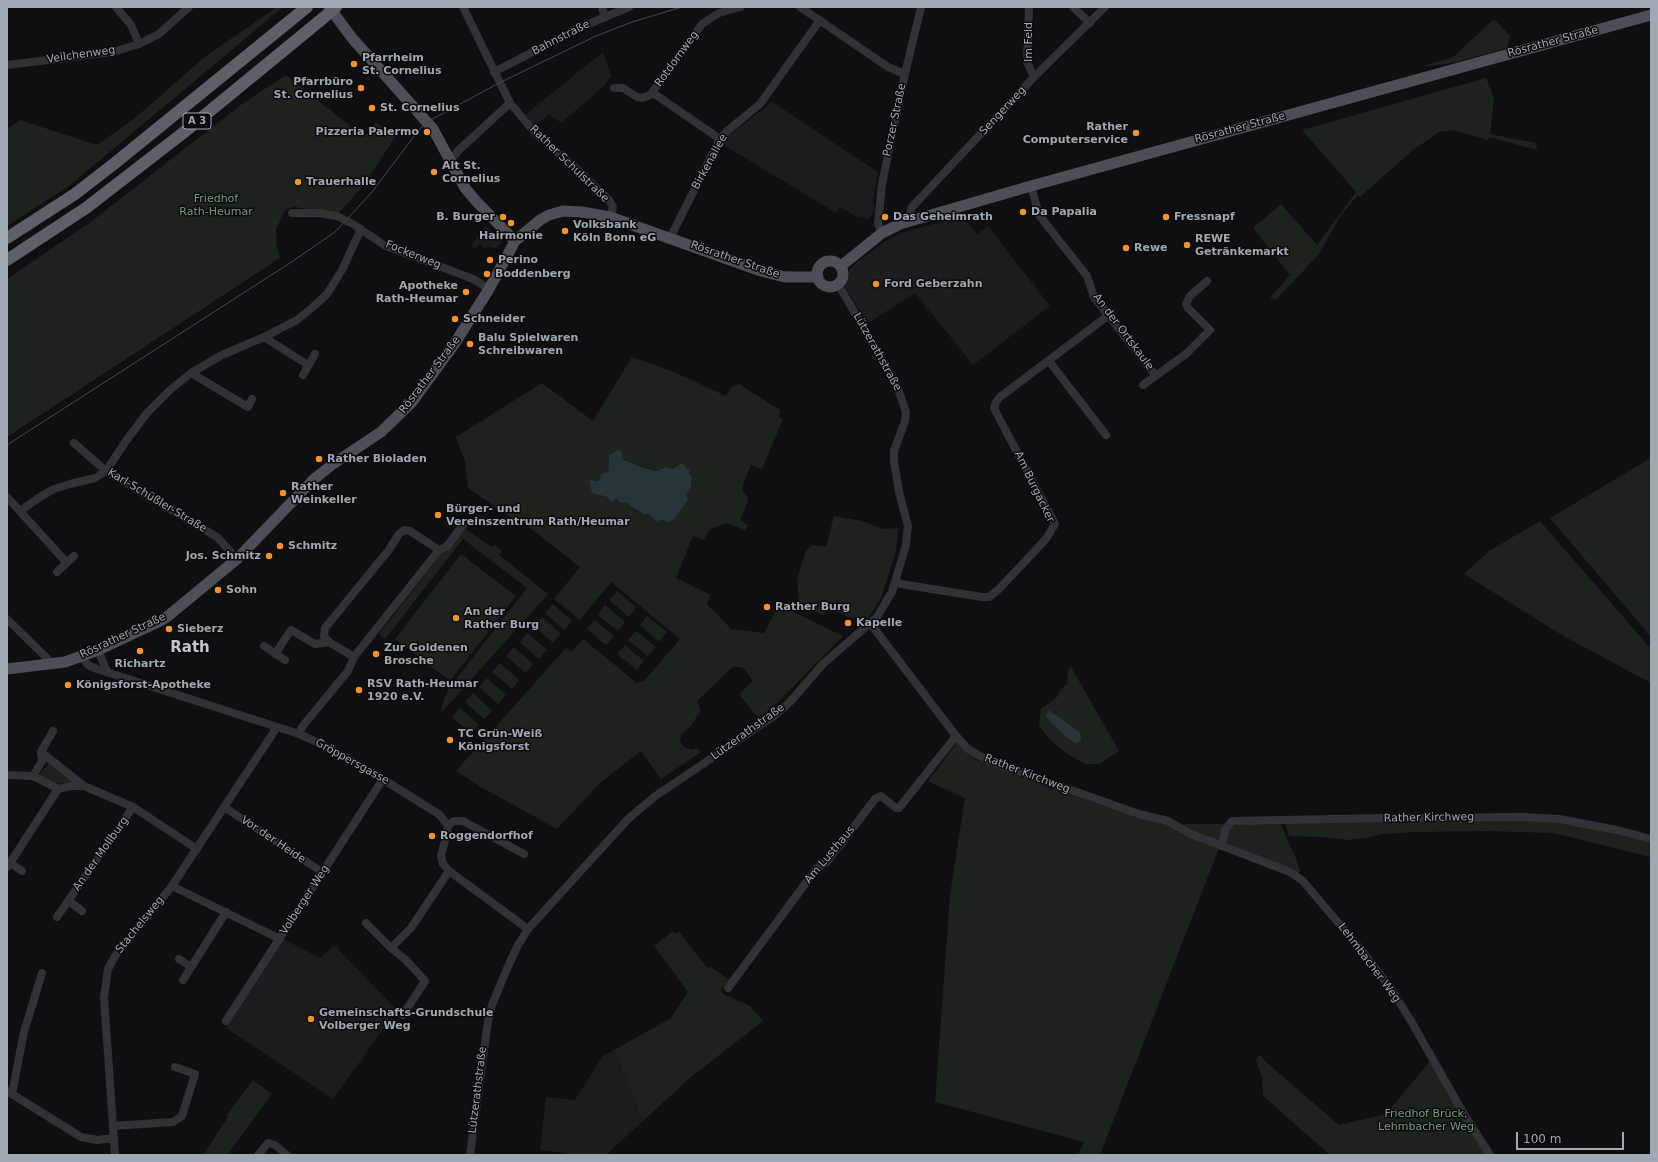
<!DOCTYPE html>
<html>
<head>
<meta charset="utf-8">
<style>
  body { margin:0 }
  #map { position:relative; width:1658px; height:1162px; overflow:hidden; background:#0f0f11; font-family:"DejaVu Sans",sans-serif }
  canvas { display:block }
  .frame { position:absolute; inset:0; border:8px solid #a0a8b2; pointer-events:none }
  .scale { position:absolute; left:1516px; top:1132px; width:108px; height:18px; box-sizing:border-box; border:2px solid #a0a8b2; border-top:0; padding-left:5px; font-size:12px; line-height:14px; white-space:nowrap; color:#a0a8b2; -webkit-text-stroke:3px #0a0b0c; paint-order:stroke }
</style>
</head>
<body>
<div id="map">
<canvas width="1658" height="1162"></canvas>
<div class="frame"></div>
<div class="scale">100 m</div>
</div>
<script>
const g = document.querySelector('canvas').getContext('2d');
g.lineJoin = 'round';
function fill(path, color) { g.fillStyle = color; g.fill(path, 'evenodd'); }
const shape = rows => new Path2D(rows.map(r => 'M' + r).join(''));
function strokePath(path, color, width, dash) { g.strokeStyle = color; g.lineWidth = width; g.lineCap = dash ? 'butt' : 'round'; g.setLineDash(dash || []); g.stroke(path); }
function label(font, color, halo, rows, align = 'center') {
  g.font = font + ' "DejaVu Sans",sans-serif'; g.lineWidth = 3; g.setLineDash([]); g.textBaseline = 'middle'; g.strokeStyle = halo; g.fillStyle = color; for (const [text, x, y, turn = 0] of rows) {
    g.save(); g.translate(x, y); g.rotate((+turn || 0) * Math.PI / 180); g.textAlign = isNaN(turn) ? turn : align; if (halo) g.strokeText(text, 0, 0); g.fillText(text, 0, 0); g.restore();
  }
}
const built = shape([
  [603,52,611,76,604,86,561,123,549,114,535,126,525,115],
  [770,102,774,103,878,172,873,200,875,210,868,220,861,216,859,218,840,207,836,213,722,144,728,136,766,107],
  [963,216,977,234,988,226,1050,306,973,365,915,293,868,323,845,287,846,278,851,267,884,242,900,233],
  [486,225,502,243,495,249,488,246,485,249,480,244,473,249,472,245],
  [283,939,320,958,334,945,397,1010,333,1099,226,1028],
  [614,1050,643,1121,606,1155,568,1155,567,1153,540,1150,546,1097,575,1100,602,1057]
]);
const green = shape([
  [276,7,283,7,69,186,7,226,7,129,20,120,97,145,135,118,206,56,270,12],
  [1494,19,1510,36,1507,48,1453,63,1420,67,1453,57],
  [286,75,364,137,376,122,395,137,364,185,338,214,295,207,286,209,276,229,277,249,280,258,7,437,7,279,92,221,242,104],
  [1486,78,1494,98,1490,134,1536,143,1537,150,1489,137,1488,140,1453,130,1439,132,1413,150,1360,197,1358,195,1341,215,1319,254,1276,300,1270,298,1290,275,1253,228,1281,204,1317,245,1356,192,1302,130],
  [632,357,674,372,726,396,731,387,739,384,780,410,779,417,783,419,762,469,751,465,743,484,743,491,748,498,748,502,740,520,748,525,745,530,727,523,710,529,704,540,693,536,676,578,711,595,707,604,731,629,764,633,779,605,843,636,776,704,758,718,739,694,753,681,744,668,734,666,697,701,700,708,700,712,689,728,681,734,680,741,684,747,691,750,697,748,701,752,661,779,641,751,601,782,557,829,481,787,456,771,566,648,571,652,583,639,637,683,644,681,680,639,611,582,580,620,554,599,580,567,525,524,523,526,468,488,465,462,456,437,542,383,593,421],
  [620,449,624,460,651,470,658,470,666,467,673,469,680,464,685,465,692,477,691,487,687,495,688,500,671,519,662,519,657,522,648,514,643,514,627,503,616,498,612,502,607,497,592,493,591,485,608,472,609,455],
  [1651,458,1651,637,1550,518],
  [834,516,862,521,883,529,898,528,896,550,889,573,881,598,866,622,846,616,828,608,824,615,806,610,799,601,797,579,806,551,812,545,826,547],
  [1540,521,1651,649,1651,683,1560,634,1464,574,1489,551],
  [463,526,465,529,492,547,494,545,502,551,499,555,548,594,441,713,442,705,449,688,527,588,463,539,385,639,379,634],
  [461,554,516,596,450,681,395,639],
  [617,591,636,607,629,617,609,600],
  [553,604,572,621,564,630,545,613],
  [605,605,625,622,618,631,598,615],
  [647,616,667,632,659,642,640,625],
  [542,617,561,634,553,643,534,626],
  [594,620,614,636,606,645,587,629],
  [636,631,656,647,648,656,628,640],
  [527,633,547,650,539,659,520,642],
  [625,645,644,661,637,670,617,654],
  [514,647,533,664,526,673,506,656],
  [500,663,519,680,512,689,492,672],
  [1071,667,1119,751,1099,764,1086,764,1069,755,1050,740,1039,725,1041,709,1057,697,1061,689,1067,684,1068,670],
  [487,678,506,695,498,704,479,687],
  [473,693,492,711,484,719,465,702],
  [460,708,479,725,471,734,452,717],
  [957,743,963,750,979,761,996,768,1092,802,1174,827,1219,848,1100,1155,1078,1155,1084,1142,935,1102,950,895,965,798,928,781],
  [49,763,74,782,55,784,39,775],
  [1524,819,1562,822,1616,833,1651,842,1651,857,1553,833,1485,831,1417,832,1383,834,1366,838,1349,840,1320,837,1289,836,1285,823],
  [1280,823,1297,861,1300,871,1297,874,1229,845,1227,842,1227,832,1233,826,1238,824],
  [1185,824,1225,824,1220,842,1185,827],
  [673,931,675,934,679,932,708,969,710,966,729,980,721,990,723,994,750,1006,763,1021,691,1077,643,1121,614,1050,671,1018,688,992,654,946],
  [1260,1055,1267,1063,1339,1125,1386,1114,1431,1060,1488,1155,1330,1155,1263,1096,1262,1078,1256,1059],
  [253,1080,272,1094,227,1155,203,1155,228,1117,226,1116]
]);
const water = shape([
  [620,449,624,460,647,469,656,471,666,467,673,469,680,464,684,464,687,469,689,469,689,473,692,477,691,487,687,495,688,500,675,518,669,522,666,522,662,519,657,522,648,514,643,514,627,503,619,502,616,498,612,502,607,497,592,493,589,480,597,481,600,479,601,474,608,472,609,455],
  [1048,711,1050,711,1079,732,1081,738,1081,741,1076,743,1069,739,1054,726,1047,718,1046,715]
]);
const minor = shape([
  [116,7,131,25,139,44],
  [463,7,510,103,536,134,577,169,609,200,613,207,610,217],
  [602,7,605,17],
  [800,7,888,67,905,74],
  [1029,7,1027,62,1034,77],
  [1073,7,1090,23],
  [7,65,113,52,139,44,159,34,189,7],
  [494,72,579,28,629,7],
  [614,88,623,88,637,97,642,98,650,95,702,24,719,13,740,7],
  [653,93,720,139],
  [451,159,460,149,510,103],
  [1031,186,1039,215,1087,276,1094,297,1155,375],
  [292,213,318,213,337,216,353,224,384,245,473,279,489,289],
  [912,220,910,213,912,207,1034,77,1105,7],
  [882,233,878,223,882,184,905,74,921,7],
  [670,238,720,139,727,131,760,104,820,20],
  [264,337,308,365],
  [1049,361,1106,435],
  [191,373,248,407,252,399],
  [303,375,315,354],
  [1143,385,1186,354,1210,330,1188,308,1186,304,1190,296,1207,281],
  [74,443,106,471,217,537,237,559],
  [7,497,67,563],
  [20,511,40,497,54,489,70,484,95,478,106,471,126,441,147,413,170,390,191,373,222,355,264,337,297,320,313,307,327,294,342,270,361,229],
  [57,572,74,556],
  [896,581,901,584,982,597,989,597,998,590,1046,539,1055,524,997,414,994,408,996,402,1000,397,1109,315],
  [7,619,53,664],
  [870,623,956,736,968,749,989,761,1139,814,1168,821,1191,834,1290,872,1303,881,1363,952,1393,992,1411,1021,1465,1116,1490,1155],
  [264,646,285,660],
  [98,650,107,672],
  [275,654,291,630,315,644,329,642],
  [81,656,88,665,97,669,299,734,323,745,373,773,440,815,448,826,446,837,441,856,443,864,449,871,528,929],
  [354,657,329,642,324,636,325,628,388,551,399,534,404,530,410,531,439,550],
  [299,734,302,727,348,671,354,657,439,550,447,546,463,525],
  [41,752,53,731],
  [7,775,33,776],
  [84,786,72,786,58,789,33,776,42,761,41,752,84,786,133,807],
  [224,807,322,872],
  [448,826,454,821,463,821,524,854],
  [1224,846,1223,840,1225,830,1232,821,1384,818,1523,817,1559,819,1617,830,1651,839],
  [10,863,22,871],
  [7,867,10,863,58,789],
  [172,886,280,939],
  [69,901,82,911],
  [57,917,133,807,197,849],
  [366,923,391,948],
  [179,959,191,967],
  [183,980,226,912],
  [728,988,817,868,827,862,875,799,881,796,896,808,899,808,956,736],
  [403,1015,425,981,406,960,391,948,411,928,449,871],
  [226,1021,383,779],
  [7,1091,81,1137,97,1140,114,1138],
  [12,1094,24,1032,42,973],
  [113,1126,173,1122,182,1116,195,1074,175,1067],
  [115,1155,104,997,108,969,115,956,172,886,277,727],
  [258,1155,268,1143,275,1145,287,1155],
  [470,1155,488,1021,492,1005,506,971,517,947,528,929,628,819,654,797,774,716,789,703,823,664,877,617,892,592,906,545,908,526,899,492,894,461,894,451,905,421,906,412,898,389,891,375,838,284]
]);
const major = shape([
  [329,7,352,38,433,129,465,188,476,201,515,241],
  '817 274a13 13 0 1 1 26 0a13 13 0 1 1-26 0Z',
  [841,266,882,233,900,224,1031,186,1651,15],
  [7,669,65,662,98,650,160,621,168,616,237,559,314,479,333,464,381,432,412,402,455,343,489,289,515,241,540,220,549,215,563,211,582,212,610,217,761,271,785,277,818,277]
]);
const highway = shape([
  [7,238,75,194,115,163,307,7],
  [7,260,86,208,183,133,322,19]
]);
const tram = shape([
  [7,445,290,263,335,232,372,192,418,131,427,122,499,83,596,36,632,22,682,7]
]);
const highwayBridge = shape([
  [322,19,336,7]
]);
const markers = [
  [354,64,4,"#f59423"],
  [361,88,4,"#f59423"],
  [372,108,4,"#f59423"],
  [427,132,4,"#f59423"],
  [1136,133,4,"#f59423"],
  [434,172,4,"#f59423"],
  [298,182,4,"#f59423"],
  [1023,212,4,"#f59423"],
  [503,217,4,"#f59423"],
  [885,217,4,"#f59423"],
  [1166,217,4,"#f59423"],
  [511,223,4,"#f59423"],
  [565,231,4,"#f59423"],
  [1187,245,4,"#f59423"],
  [1126,248,4,"#f59423"],
  [490,260,4,"#f59423"],
  [487,274,4,"#f59423"],
  [876,284,4,"#f59423"],
  [466,292,4,"#f59423"],
  [455,319,4,"#f59423"],
  [470,344,4,"#f59423"],
  [319,459,4,"#f59423"],
  [283,493,4,"#f59423"],
  [438,515,4,"#f59423"],
  [280,546,4,"#f59423"],
  [269,556,4,"#f59423"],
  [218,590,4,"#f59423"],
  [767,607,4,"#f59423"],
  [456,618,4,"#f59423"],
  [848,623,4,"#f59423"],
  [169,629,4,"#f59423"],
  [140,651,4,"#f59423"],
  [376,654,4,"#f59423"],
  [68,685,4,"#f59423"],
  [359,690,4,"#f59423"],
  [450,740,4,"#f59423"],
  [432,836,4,"#f59423"],
  [311,1019,4,"#f59423"]
];
const shields = [
  [197,121,28]
];
const shieldNames = [
  ["A 3",197,121]
];
const streetNames = [
  ["Bahnstraße",561,38,-27],
  ["Im Feld",1029,42,-90],
  ["Rösrather Straße",1553,42,-15],
  ["Veilchenweg",81,55,-8],
  ["Rotdornweg",677,59,-54],
  ["Sengerweg",1003,111,-47],
  ["Porzer Straße",895,120,-78],
  ["Rösrather Straße",1240,128,-15],
  ["Birkenallee",710,162,-61],
  ["Rather Schulstraße",569,164,44],
  ["Fockerweg",413,255,22],
  ["Rösrather Straße",735,260,19],
  ["An der Ortskaule",1123,332,53],
  ["Lützerathstraße",877,352,61],
  ["Rösrather Straße",430,375,-53],
  ["Am Burgacker",1034,487,64],
  ["Karl-Schüßler-Straße",157,501,31],
  ["Rösrather Straße",123,636,-25],
  ["Lützerathstraße",748,732,-36],
  ["Gröppersgasse",352,762,29],
  ["Rather Kirchweg",1027,774,21],
  ["Rather Kirchweg",1429,818,-1],
  ["Vor der Heide",273,840,34],
  ["An der Mollburg",101,854,-55],
  ["Am Lusthaus",830,855,-50],
  ["Volberger Weg",305,900,-57],
  ["Stachelsweg",140,925,-51],
  ["Lehmbacher Weg",1369,963,53],
  ["Lützerathstraße",478,1090,-83]
];
const poiNames = [
  ["Pfarrheim",362,58],
  ["St. Cornelius",362,71],
  ["Pfarrbüro",353,82,"right"],
  ["St. Cornelius",353,95,"right"],
  ["St. Cornelius",380,108],
  ["Rather",1128,127,"right"],
  ["Computerservice",1128,140,"right"],
  ["Pizzeria Palermo",419,132,"right"],
  ["Alt St.",442,166],
  ["Cornelius",442,179],
  ["Trauerhalle",306,182],
  ["Da Papalia",1031,212],
  ["B. Burger",495,217,"right"],
  ["Das Geheimrath",893,217],
  ["Fressnapf",1174,217],
  ["Volksbank",573,225],
  ["Köln Bonn eG",573,238],
  ["Hairmonie",511,236,"center"],
  ["REWE",1195,239],
  ["Getränkemarkt",1195,252],
  ["Rewe",1134,248],
  ["Perino",498,260],
  ["Boddenberg",495,274],
  ["Ford Geberzahn",884,284],
  ["Apotheke",458,286,"right"],
  ["Rath-Heumar",458,299,"right"],
  ["Schneider",463,319],
  ["Balu Spielwaren",478,338],
  ["Schreibwaren",478,351],
  ["Rather Bioladen",327,459],
  ["Rather",291,487],
  ["Weinkeller",291,500],
  ["Bürger- und",446,509],
  ["Vereinszentrum Rath/Heumar",446,522],
  ["Schmitz",288,546],
  ["Jos. Schmitz",261,556,"right"],
  ["Sohn",226,590],
  ["Rather Burg",775,607],
  ["An der",464,612],
  ["Rather Burg",464,625],
  ["Kapelle",856,623],
  ["Sieberz",177,629],
  ["Zur Goldenen",384,648],
  ["Brosche",384,661],
  ["Richartz",140,664,"center"],
  ["RSV Rath-Heumar",367,684],
  ["1920 e.V.",367,697],
  ["Königsforst-Apotheke",76,685],
  ["TC Grün-Weiß",458,734],
  ["Königsforst",458,747],
  ["Roggendorfhof",440,836],
  ["Gemeinschafts-Grundschule",319,1013],
  ["Volberger Weg",319,1026]
];
const parkNames = [
  ["Friedhof",216,199],
  ["Rath-Heumar",216,212],
  ["Friedhof Brück,",1426,1114],
  ["Lehmbacher Weg",1426,1127]
];
const districtNames = [
  ["Rath",190,648]
];
fill(built, '#1b1c1e');
fill(green, '#1c231c');
fill(water, '#293439');
strokePath(minor, '#303236', 8);
strokePath(major, '#4c4f55', 11);
strokePath(highway, '#5c6067', 12);
strokePath(tram, '#474a4f', 1);
strokePath(highwayBridge, '#5c6067', 12);
for (const [x, y, r, color] of markers) { const dot = new Path2D(); dot.arc(x, y, r, 0, 2 * Math.PI); g.fillStyle = color; g.fill(dot); strokePath(dot, '#0a0b0c', 1.5); }
for (const [x, y, w] of shields) { const box = new Path2D(); box.roundRect(x - w / 2, y - 8, w, 16, 3); g.fillStyle = '#0a0b0c'; g.fill(box); strokePath(box, '#a0a8b2', 1); }
label('bold 10px', '#a0a8b2', null, shieldNames);
label('11px', '#a0a8b2', '#0a0b0c', streetNames);
label('bold 11px', '#a0a8b2', '#0a0b0c', poiNames, 'left');
label('11px', '#799e76', '#0a0b0c', parkNames);
label('bold 15px', '#c1c6ce', '#0a0b0c', districtNames);
</script>
</body>
</html>
